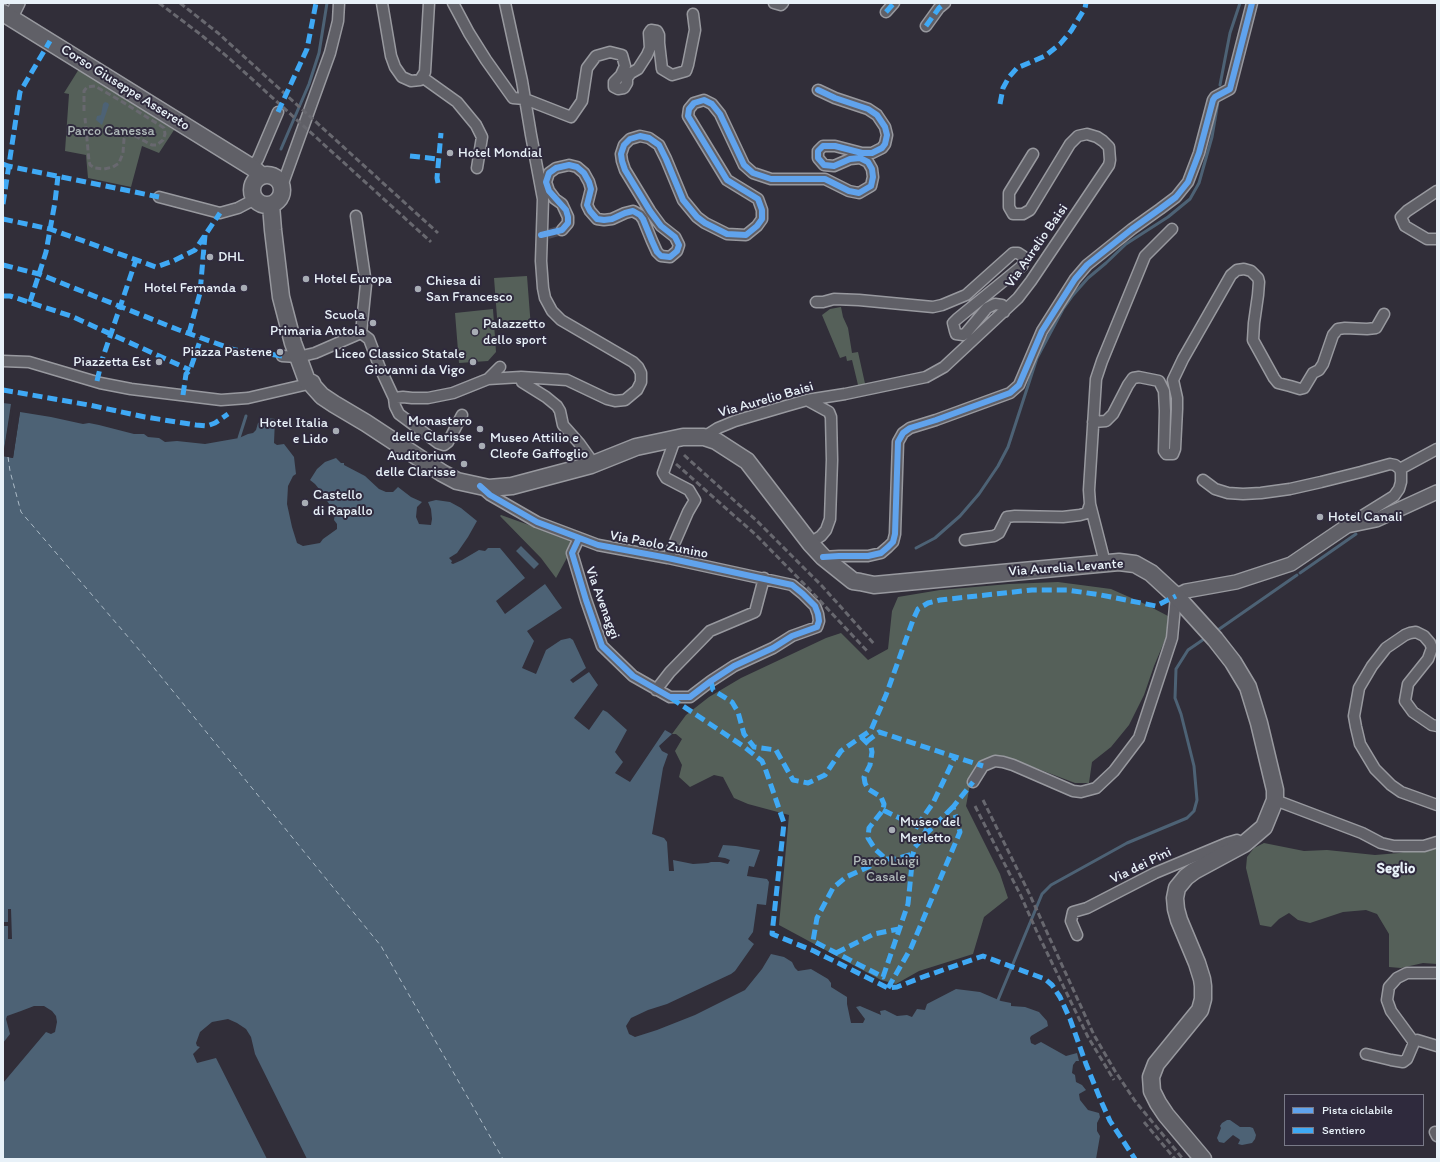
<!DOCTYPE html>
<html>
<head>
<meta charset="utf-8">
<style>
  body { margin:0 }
  #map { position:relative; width:1440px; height:1162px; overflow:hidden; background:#312e39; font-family:Itim,sans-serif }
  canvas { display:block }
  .frame { position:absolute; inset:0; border:4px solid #e8f1f8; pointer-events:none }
  .legend { position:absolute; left:1284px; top:1094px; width:140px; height:52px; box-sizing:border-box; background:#2f2a3d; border:1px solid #797a88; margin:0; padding:5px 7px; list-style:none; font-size:12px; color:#e8f1f8 }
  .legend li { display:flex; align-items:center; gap:8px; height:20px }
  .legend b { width:20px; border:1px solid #797a88 }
</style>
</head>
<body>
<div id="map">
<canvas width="1440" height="1162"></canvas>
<div class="frame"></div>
<ul class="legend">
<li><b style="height:5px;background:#60a3ed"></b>Pista ciclabile</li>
<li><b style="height:5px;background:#3fa9f5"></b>Sentiero</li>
</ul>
</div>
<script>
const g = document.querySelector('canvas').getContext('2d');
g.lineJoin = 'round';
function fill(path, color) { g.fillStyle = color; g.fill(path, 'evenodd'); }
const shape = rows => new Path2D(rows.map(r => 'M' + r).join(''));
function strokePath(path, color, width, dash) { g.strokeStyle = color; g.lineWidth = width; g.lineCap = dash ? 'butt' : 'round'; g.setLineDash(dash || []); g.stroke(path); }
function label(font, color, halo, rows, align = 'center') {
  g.font = font + ' Itim,sans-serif'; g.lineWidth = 4; g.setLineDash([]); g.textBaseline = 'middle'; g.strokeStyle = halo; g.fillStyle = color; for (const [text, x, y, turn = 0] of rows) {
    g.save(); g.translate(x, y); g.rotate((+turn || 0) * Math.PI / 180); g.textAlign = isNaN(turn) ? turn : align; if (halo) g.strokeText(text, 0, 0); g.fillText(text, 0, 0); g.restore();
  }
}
const green = shape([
  [79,69,174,130,159,153,142,146,131,187,88,178,86,155,65,151,69,94,64,93],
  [527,276,531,328,498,330,494,278],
  [841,307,843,317,848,328,852,353,858,352,866,388,859,389,852,360,847,361,846,356,840,358,822,315,830,309],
  [493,309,496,352,488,361,459,363,455,313],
  [501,515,568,539,571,543,569,554,556,578,541,558,500,516],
  [1058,582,1111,589,1145,604,1168,616,1167,635,1154,666,1144,695,1129,725,1111,747,1092,762,1089,783,1075,783,1004,756,993,755,983,761,972,774,966,806,1000,874,1008,898,984,917,973,954,919,971,896,984,881,980,779,925,789,815,748,804,734,798,723,777,714,775,690,787,679,777,682,765,675,751,682,739,676,734,672,734,686,715,709,697,741,678,826,638,841,633,868,660,888,649,892,611,898,597,940,590,1009,584],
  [1264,843,1304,851,1327,850,1375,855,1399,853,1435,845,1437,846,1437,964,1423,963,1401,968,1389,967,1389,934,1377,914,1366,910,1343,912,1310,923,1298,920,1289,913,1279,919,1271,927,1260,925,1246,868,1247,857,1254,848]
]);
const water = shape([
  [105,102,108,103,109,105,102,125,96,120,97,116,101,115,103,104],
  [3,403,11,404,3,456,13,458,20,412,51,417,83,424,89,423,99,425,134,434,144,434,148,437,159,438,165,442,177,441,205,444,239,438,248,434,253,433,256,430,258,423,267,418,275,419,274,443,277,445,284,444,294,457,296,474,293,476,288,486,287,504,292,527,297,543,303,546,320,543,323,539,337,529,337,524,334,520,335,513,320,490,315,484,310,480,317,469,325,462,336,458,341,463,344,463,344,465,365,476,379,489,386,492,393,492,398,487,411,497,422,502,417,507,416,517,419,524,431,525,432,519,431,509,428,502,436,500,450,502,461,508,477,521,468,537,457,553,449,558,452,561,451,563,453,564,462,560,479,550,485,551,488,548,500,548,525,578,496,601,505,614,545,584,562,608,527,631,534,641,522,668,536,674,546,650,561,640,570,638,573,640,586,668,570,680,573,683,589,672,598,685,574,718,589,730,603,710,607,712,627,730,615,752,623,762,615,773,630,782,665,730,672,734,659,746,662,751,668,754,663,768,652,834,664,838,667,842,669,871,674,871,673,860,693,864,708,863,711,862,720,862,728,864,730,860,725,858,718,857,723,845,736,846,760,850,754,867,749,866,747,876,767,879,769,882,766,905,757,904,753,932,748,939,754,944,735,971,731,974,667,1004,648,1010,631,1018,626,1026,629,1034,635,1037,657,1030,695,1015,745,990,762,969,771,954,784,957,792,962,795,968,798,971,811,969,828,979,831,983,831,987,847,997,847,1004,851,1023,863,1023,865,1019,856,1007,860,1006,881,1015,880,1011,885,1010,897,1016,907,1015,912,1017,917,1009,925,1010,927,1004,956,989,980,992,1001,1001,1011,1003,1011,1006,1025,1007,1039,1012,1047,1021,1048,1026,1031,1036,1030,1038,1031,1043,1035,1045,1041,1042,1066,1056,1077,1053,1079,1061,1076,1061,1073,1065,1072,1073,1075,1075,1076,1082,1082,1085,1086,1090,1079,1094,1080,1100,1088,1110,1099,1113,1100,1117,1097,1123,1097,1131,1100,1136,1096,1159,307,1159,255,1054,251,1037,246,1029,237,1023,228,1019,212,1022,200,1032,196,1043,197,1046,200,1047,193,1054,197,1063,216,1058,267,1159,3,1159,3,1083,46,1032,51,1034,55,1032,57,1022,56,1016,52,1011,44,1006,34,1006,21,1011,7,1016,6,1019,10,1034,3,1043,3,926,8,926,8,939,12,939,11,909,8,909,8,922,3,922],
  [521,546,539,564,534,569,516,551],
  [1227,1120,1230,1120,1240,1127,1250,1127,1253,1128,1256,1135,1255,1139,1252,1143,1242,1145,1238,1144,1240,1140,1239,1139,1233,1135,1224,1143,1219,1142,1217,1138,1221,1128,1220,1126,1222,1123]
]);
const pier = shape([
  [11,410,13,410,6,455,11,456,18,412,20,412,13,458,3,456]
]);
const stream = shape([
  [1220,85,1230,33,1240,3],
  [281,149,309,84,319,53,327,3],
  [239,438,246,416],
  [916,548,935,538,960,516,979,494,998,466,1008,447,1037,358,1063,309,1073,295,1088,278,1106,263,1126,244,1168,217,1190,199,1199,183,1212,137,1218,102],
  [1300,573,1356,534],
  [1215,632,1297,575],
  [998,1000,1042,894,1051,885,1127,843,1187,818,1194,811,1197,800,1194,766,1181,714,1175,698,1176,669,1188,650,1207,637]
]);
const ferry = shape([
  [8,457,10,471,21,512,141,652,381,946,503,1159]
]);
const minorTunnel = shape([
  [548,234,562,230]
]);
const minor = shape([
  [382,3,391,56,395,67,402,77,411,81,420,80,425,72,429,3],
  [453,3,469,33,486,60,513,98,525,99,571,117,582,101,587,68,596,56,610,52,622,55,625,66,621,75,614,82,614,87,618,89,624,88,627,83,627,78,631,73,638,69,647,55,650,48,649,33,651,30,657,31,659,35,659,43,662,69,672,75,686,71,688,65,695,30,693,14],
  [774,3,781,5,783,3],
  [886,12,894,3],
  [926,26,939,8,945,3],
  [422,77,457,102,476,125,482,137,477,168],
  [252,167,258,159,278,112],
  [282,186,330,53,338,21,339,3],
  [1437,191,1407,211,1401,217,1405,226,1427,239,1437,239],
  [159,197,220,213,238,208,255,199],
  [356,216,366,284,361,333],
  [562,230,568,223,568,217,562,204,555,199,549,191,546,182,549,173,556,168,569,165,577,167,584,173,589,182,591,189,587,205,590,211,597,219,604,220,612,219,625,213,633,211,640,215,643,219,652,241,657,252,661,256,670,257,677,251,679,245,675,237,661,226,650,211,625,170,622,161,621,154,624,145,630,139,640,136,649,138,659,145,666,159,683,200,697,217,705,223,727,234,746,235,757,226,762,219,762,210,758,199,727,180,688,116,689,109,694,103,704,100,712,104,720,114,744,165,753,173,771,179,825,179,849,191,859,193,871,186,873,177,872,169,868,162,860,158,850,159,834,166,824,165,818,158,818,151,823,146,835,146,862,153,872,153,882,148,885,144,887,135,885,127,877,115,868,109,835,98,818,90],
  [816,302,823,302,834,299,859,300,933,307,942,305,966,295,1013,253,1018,253,1024,257,1024,262,1022,266,957,319,953,323,955,331,956,334,963,335,966,333,987,308,995,304,1002,305,1004,312],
  [361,333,369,339,380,368,394,398,403,397,412,398,428,398,453,393,488,379,521,377,567,380,607,399,615,401,625,400,637,390,641,382,641,373,638,367,633,362,561,320,552,311,545,298,543,288,541,261,543,199,531,135,522,81,505,3],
  [282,356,298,357,315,353,361,333],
  [3,361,29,362,100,383,131,389,221,400,248,398,304,385],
  [521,377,522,382,546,397,557,406,560,411,563,425,579,443,589,457,591,465],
  [488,379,500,367],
  [394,398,395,406,399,414,438,443,444,445,448,442,462,415],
  [807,400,829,412,831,417,832,460,830,519,826,530,821,536,810,543],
  [1093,422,1106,421,1113,414,1128,385,1133,378,1139,377,1159,381,1164,391,1165,411,1164,451,1166,454,1173,454,1175,449,1177,409,1177,398,1173,380,1183,359,1231,275,1237,270,1244,269,1251,271,1258,278,1259,282,1258,295,1254,323,1253,340,1274,378,1278,383,1290,386,1300,389,1304,388,1313,373,1319,370,1323,364,1333,335,1338,329,1345,328,1367,329,1376,328,1384,314],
  [704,437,718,428,735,421,786,406,807,400,845,394,926,377,944,367,1018,298,1031,281,1109,165,1110,160,1109,147,1103,141,1097,137,1087,134,1078,136,1070,144,1030,210,1023,214,1013,214,1009,207,1009,193,1033,154],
  [1400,469,1437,449],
  [1203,480,1215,489,1228,493,1243,494,1261,493,1290,489,1321,482,1361,472,1390,464,1395,465,1400,469,1401,473,1401,482,1399,489,1394,496,1349,524],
  [482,488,490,495,537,522,598,545,668,558,792,585,803,594,815,606,818,614,819,621,817,627,792,636,773,648,734,666,711,681,690,697,670,697,633,676,602,646,586,600,572,553,579,538],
  [965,540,994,536,999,533,1007,517,1015,516,1063,517,1080,515,1087,513,1090,504],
  [823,557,839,556,868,556,881,553,888,547,893,542,895,534,898,442,903,433,910,428,936,420,1010,393,1019,385,1042,331,1075,279,1087,265,1132,229,1160,209,1176,197,1188,182,1199,153,1213,100,1215,97,1230,89,1252,3],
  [668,558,688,512,695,500,689,490,666,478,663,473,673,445,673,439],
  [1105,563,1090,504,1089,490,1096,379,1102,361,1145,256,1172,229],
  [656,690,670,672,710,631,755,612,764,578],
  [1437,726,1432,725,1413,712,1405,701,1408,684,1428,659,1432,648,1430,643,1424,636,1416,632,1410,633,1405,635,1386,648,1372,666,1359,688,1354,716,1356,727,1360,744,1375,769,1391,785,1401,792,1437,805],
  [973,782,983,766,995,761,1003,762,1013,765,1073,791,1081,792,1096,788,1114,771,1139,738,1172,638,1176,596],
  [1275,800,1362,833,1381,843,1394,846,1424,846,1437,842],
  [1077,935,1071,921,1073,912,1087,908,1155,873,1227,843,1237,840,1242,843],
  [1413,1041,1417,1040,1437,1046],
  [1366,1054,1391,1060,1403,1062,1407,1059,1413,1045,1413,1041,1391,1011,1387,1000,1389,987,1397,978,1407,973,1437,973],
  [1435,1132,1437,1136]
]);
const tertiary = shape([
  [11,17,18,3],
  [1176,596,1186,591,1236,582,1291,564,1347,526,1376,520,1437,492]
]);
const primary = shape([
  [3,13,253,168,262,176],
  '252 190a15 15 0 1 1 30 0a15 15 0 1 1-30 0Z',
  [271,205,273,230,281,297,293,343,307,381],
  [307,381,312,383,313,386,322,396,334,404,366,423,442,473,457,481,489,488,512,486,591,465,636,447,683,437,704,437,716,441,747,461,810,543,823,557,853,581,860,582,874,585,1119,562,1135,564,1151,573,1176,596,1215,639,1233,662,1248,687,1259,723,1275,790,1275,800,1264,827,1244,844,1194,871,1186,877,1177,888,1175,898,1176,909,1179,920,1197,963,1202,979,1203,986,1203,999,1200,1010,1156,1064,1151,1077,1152,1091,1158,1103,1166,1115,1203,1159]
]);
const rail = shape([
  [159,3,200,34,230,59,431,242],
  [180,3,218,33,250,62,438,233],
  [84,111,84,91,87,87,95,86,121,101,158,124,164,128,165,134,163,140,157,145,152,145,133,135,126,135,124,139,123,153,119,163,113,167,104,169,95,168,90,165,89,161,85,118],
  [684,455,757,521,822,586,875,645],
  [676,464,756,535,809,589,868,652],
  [983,800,1029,893,1094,1035,1115,1071,1135,1101,1183,1159],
  [975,806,1021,896,1037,932,1088,1037,1114,1080],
  [1144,1122,1175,1159]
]);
const quiet = shape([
  [886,12,894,3],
  [926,26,939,8,945,3],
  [1000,104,1003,88,1009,77,1017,68,1045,56,1060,44,1071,31,1085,8,1086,3],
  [278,112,307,49,316,3],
  [410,156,438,159],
  [3,164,8,166,159,197],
  [438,183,437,178,441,133],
  [3,204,20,92,50,41],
  [3,219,50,229,156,267,173,261,195,250,220,213],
  [3,265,39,274,179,330,235,350,249,351,282,356],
  [3,296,10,296,71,316,190,370],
  [30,302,46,252,55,202,58,176],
  [189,333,200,293,205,235],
  [97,381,102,360,136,260],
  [3,390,89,405,145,417,196,425,207,426,215,423,228,414],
  [183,395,186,374,190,370,201,338],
  [711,681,713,690,732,702,738,712,744,734,754,747,776,750,793,780,808,783,825,775,841,751,871,730,886,695,913,620,918,609,928,603,940,600,1032,590,1067,590,1101,595,1156,606,1176,596],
  [671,698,743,746,762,761,765,768,784,823,772,934,814,951,888,988,897,987,920,978,983,956,1045,979,1052,985,1060,997,1070,1019,1086,1064,1101,1101,1110,1121,1135,1159],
  [861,737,871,747,872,752,870,765,864,777,865,783,868,789,881,797,884,804,883,810,869,828,868,838,875,849,886,859,846,877,833,888,817,918,813,941,883,977,908,904,913,854,915,847,928,832,953,807],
  [866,742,879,732,983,766],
  [883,810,928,832],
  [917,826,933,803,955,757],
  [886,859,895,859,913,854],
  [836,953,874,934,899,929],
  [888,988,911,948,960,832,953,807,973,782]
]);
const cycleway = shape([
  [541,235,562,230,568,223,568,217,566,210,549,191,546,182,549,173,556,168,569,165,577,167,584,173,589,182,591,189,587,205,590,211,597,219,604,220,612,219,625,213,633,211,640,215,643,219,652,241,657,252,661,256,670,257,677,251,679,245,675,237,661,226,650,211,625,170,622,161,621,154,624,145,630,139,640,136,649,138,659,145,666,159,683,200,697,217,705,223,727,234,746,235,757,226,762,219,762,210,758,199,727,180,688,116,689,109,694,103,704,100,712,104,720,114,744,165,753,173,771,179,825,179,849,191,859,193,871,186,873,177,872,169,868,162,860,158,850,159,834,166,824,165,818,158,818,151,823,146,835,146,862,153,872,153,882,148,885,144,887,135,885,127,877,115,868,109,835,98,818,90],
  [480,486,490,495,537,522,598,545,668,558,792,585,803,594,815,606,818,614,819,621,817,627,792,636,773,648,734,666,711,681,690,697,670,697,633,676,602,646,586,600,572,553,579,538],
  [823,557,839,556,868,556,881,553,888,547,893,542,895,534,898,442,903,433,910,428,936,420,1010,393,1019,385,1042,331,1075,279,1087,265,1132,229,1160,209,1176,197,1188,182,1199,153,1213,100,1215,97,1230,89,1252,3]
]);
const markers = [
  [450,153,4,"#a8adb5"],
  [210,257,4,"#a8adb5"],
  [306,279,4,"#a8adb5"],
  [244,288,4,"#a8adb5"],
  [418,289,4,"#a8adb5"],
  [373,323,4,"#a8adb5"],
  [475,332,4,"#a8adb5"],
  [280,352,4,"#a8adb5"],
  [159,362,4,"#a8adb5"],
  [473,362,4,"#a8adb5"],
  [480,429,4,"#a8adb5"],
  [336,431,4,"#a8adb5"],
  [482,446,4,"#a8adb5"],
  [464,464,4,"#a8adb5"],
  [305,503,4,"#a8adb5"],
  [1320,517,4,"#a8adb5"],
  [892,830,4,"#a8adb5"]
];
const streetNames = [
  ["Corso Giuseppe Assereto",125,88,32],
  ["Via Aurelio Baisi",1037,246,-55],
  ["Via Aurelio Baisi",766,400,-16],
  ["Via Paolo Zunino",659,545,11],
  ["Via Aurelia Levante",1066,568,-4],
  ["Via Avenaggi",602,603,70],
  ["Via dei Pini",1141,866,-26]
];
const parkNames = [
  ["Parco Canessa",111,131],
  ["Parco Luigi",886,861],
  ["Casale",886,877]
];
const poiNames = [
  ["Hotel Mondial",458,153],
  ["DHL",218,257],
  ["Hotel Europa",314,279],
  ["Chiesa di",426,281],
  ["San Francesco",426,297],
  ["Hotel Fernanda",236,288,"right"],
  ["Scuola",365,315,"right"],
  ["Primaria Antola",365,331,"right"],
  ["Palazzetto",483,324],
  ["dello sport",483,340],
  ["Piazza Pastene",272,352,"right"],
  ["Liceo Classico Statale",465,354,"right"],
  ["Giovanni da Vigo",465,370,"right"],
  ["Piazzetta Est",151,362,"right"],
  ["Monastero",472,421,"right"],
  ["delle Clarisse",472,437,"right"],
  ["Hotel Italia",328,423,"right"],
  ["e Lido",328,439,"right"],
  ["Museo Attilio e",490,438],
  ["Cleofe Gaffoglio",490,454],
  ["Auditorium",456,456,"right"],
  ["delle Clarisse",456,472,"right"],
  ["Castello",313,495],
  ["di Rapallo",313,511],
  ["Hotel Canali",1328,517],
  ["Museo del",900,822],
  ["Merletto",900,838]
];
const neighbourhoodNames = [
  ["Seglio",1396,869]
];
fill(green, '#556059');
fill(water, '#4d6275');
fill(pier, '#312e39');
strokePath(stream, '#4d6275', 3);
strokePath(ferry, '#abbac6', 1, [5, 4]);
strokePath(minorTunnel, '#4c4b56', 10, [10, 5]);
strokePath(minor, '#98999f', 13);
strokePath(tertiary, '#98999f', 16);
strokePath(primary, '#98999f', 19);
strokePath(minor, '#606067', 10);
strokePath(tertiary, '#606067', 13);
strokePath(primary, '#606067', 16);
strokePath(rail, '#68686f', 3, [6, 3]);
strokePath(quiet, '#3fa9f5', 5, [10, 5]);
strokePath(cycleway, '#60a3ed', 6);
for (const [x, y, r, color] of markers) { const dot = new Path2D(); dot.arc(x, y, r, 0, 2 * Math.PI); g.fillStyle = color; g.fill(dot); strokePath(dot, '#2f2a3d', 1.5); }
label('14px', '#e8f1f8', '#2f2a3d', streetNames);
label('14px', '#b0baba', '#2f2a3d', parkNames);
label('14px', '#e8f1f8', '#2f2a3d', poiNames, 'left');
label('bold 15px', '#e8f1f8', '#2f2a3d', neighbourhoodNames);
</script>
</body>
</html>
